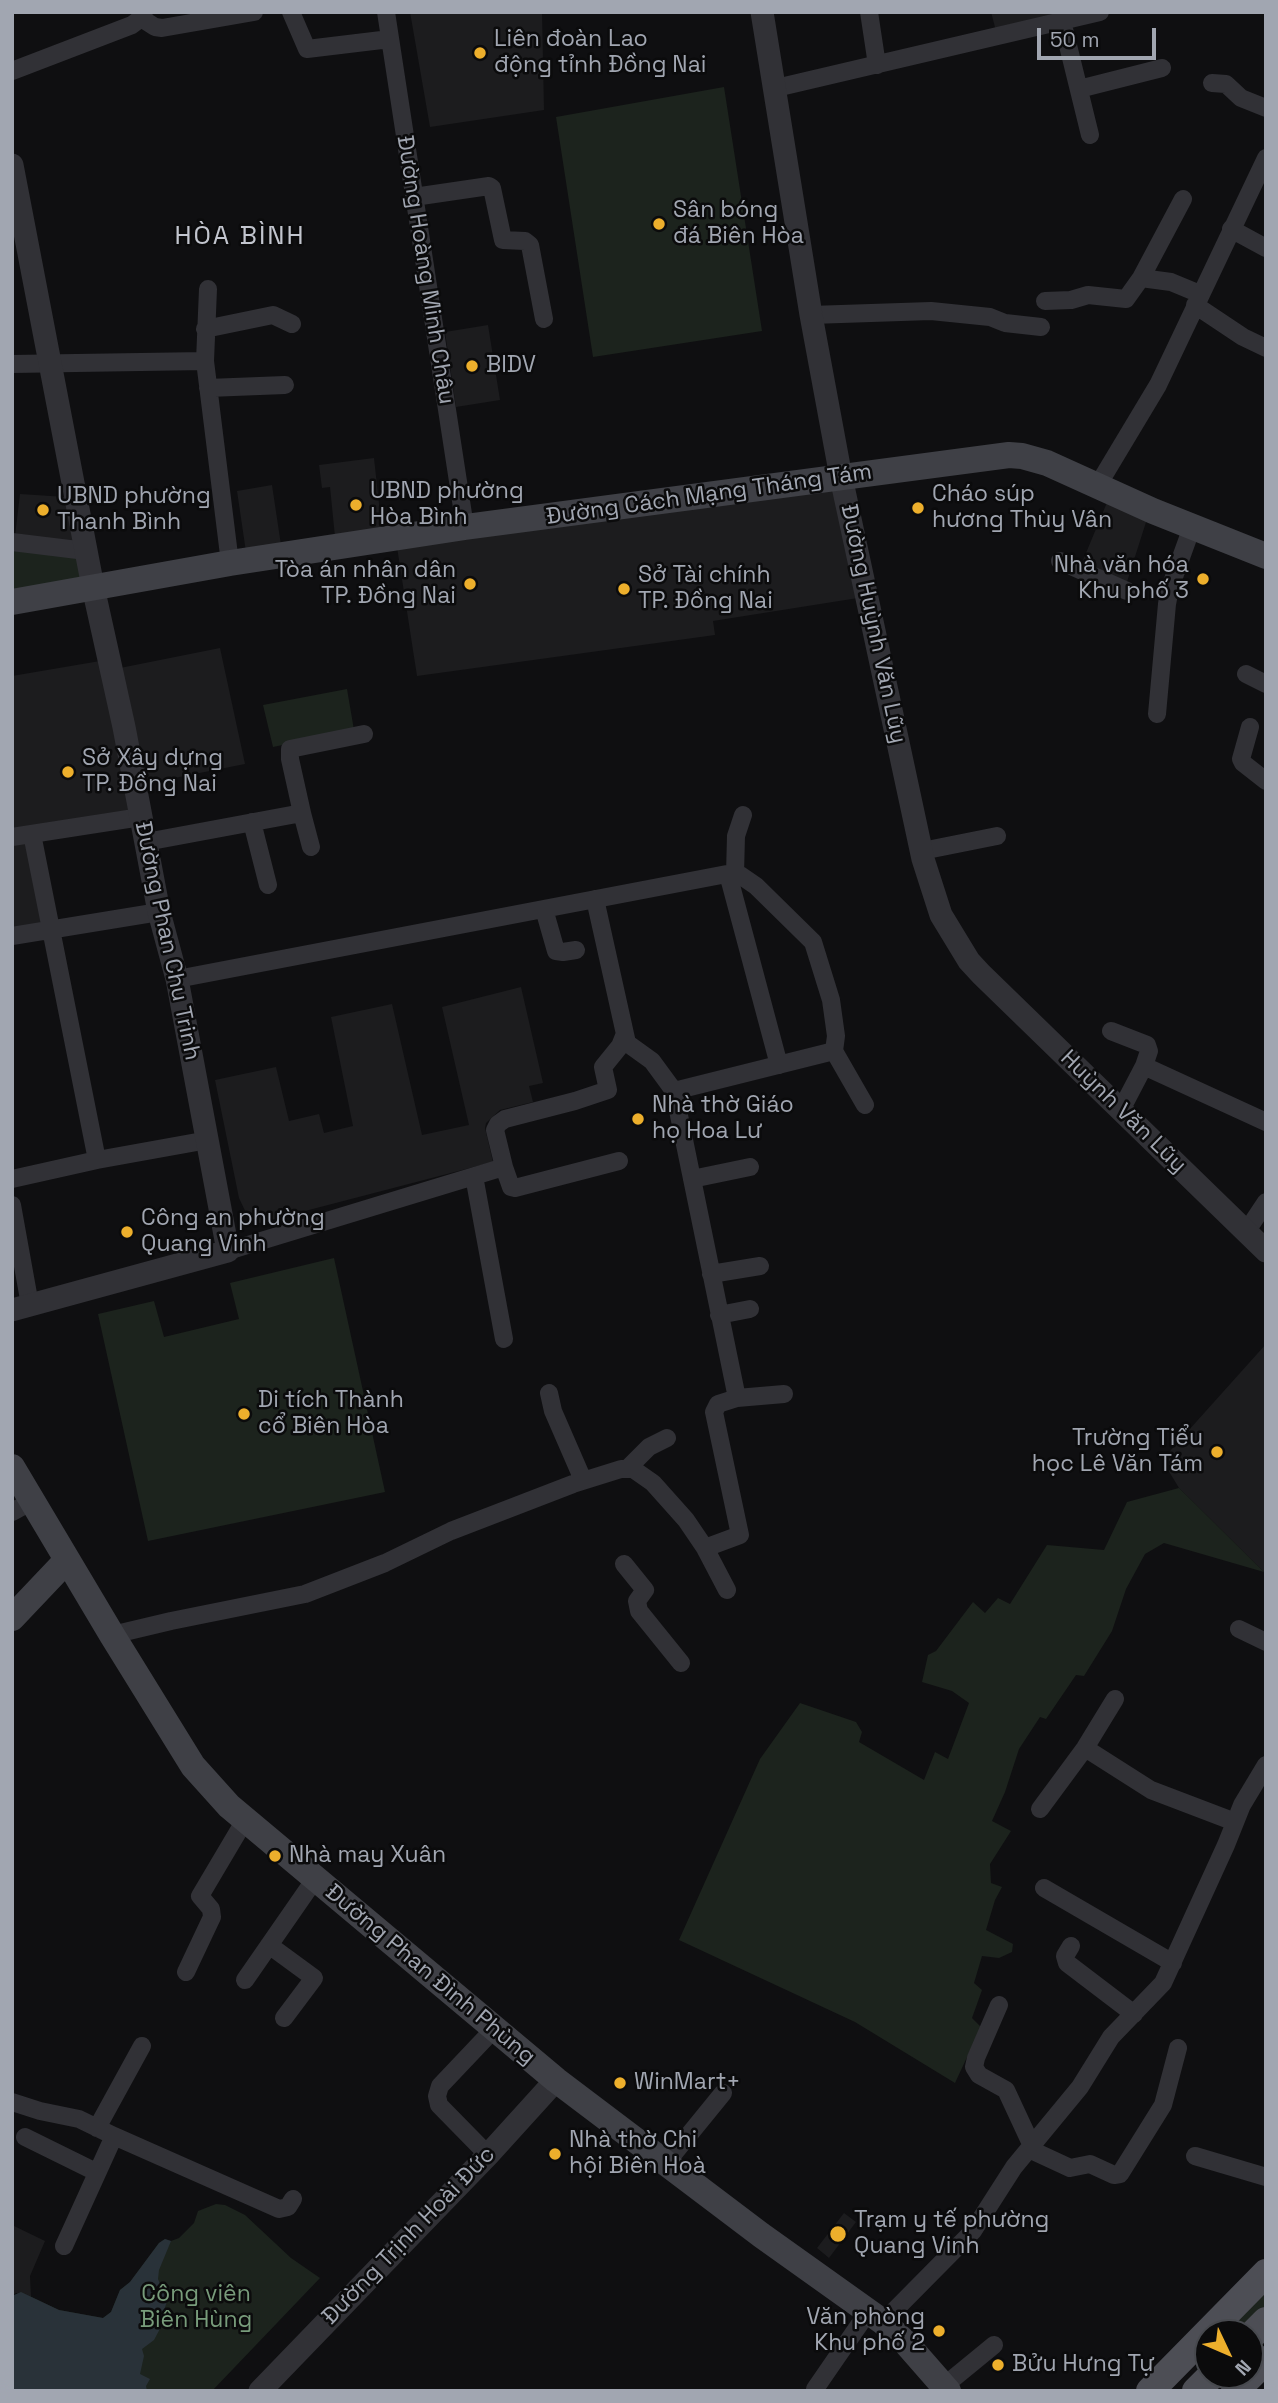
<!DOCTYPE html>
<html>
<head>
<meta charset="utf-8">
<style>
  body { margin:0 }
  #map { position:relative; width:1278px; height:2403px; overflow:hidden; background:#0f0f11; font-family:"Space Grotesk",sans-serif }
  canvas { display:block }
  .frame { position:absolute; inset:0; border:14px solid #a1a6b1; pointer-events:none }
  .north { position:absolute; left:1194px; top:2319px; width:70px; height:70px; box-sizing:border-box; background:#0b0b0c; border:2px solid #47494e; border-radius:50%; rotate:134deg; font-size:19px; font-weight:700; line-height:28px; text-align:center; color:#a1a6b1 }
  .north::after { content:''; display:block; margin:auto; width:24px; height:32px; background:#edaf2c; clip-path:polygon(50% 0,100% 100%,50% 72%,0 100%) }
  .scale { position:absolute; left:1037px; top:28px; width:119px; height:32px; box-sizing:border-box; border:4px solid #a1a6b1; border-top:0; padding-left:9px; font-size:21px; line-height:24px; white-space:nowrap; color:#a1a6b1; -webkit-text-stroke:5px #0b0b0c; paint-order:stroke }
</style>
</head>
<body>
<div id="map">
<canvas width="1278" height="2403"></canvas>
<div class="frame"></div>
<div class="north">N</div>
<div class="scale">50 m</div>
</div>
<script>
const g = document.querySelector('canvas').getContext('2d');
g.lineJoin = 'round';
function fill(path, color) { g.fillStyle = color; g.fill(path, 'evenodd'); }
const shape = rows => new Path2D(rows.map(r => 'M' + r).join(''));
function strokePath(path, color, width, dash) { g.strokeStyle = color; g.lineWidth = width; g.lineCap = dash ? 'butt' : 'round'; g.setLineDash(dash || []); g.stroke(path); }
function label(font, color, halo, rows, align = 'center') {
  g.font = font + ' "Space Grotesk",sans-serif'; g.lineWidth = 5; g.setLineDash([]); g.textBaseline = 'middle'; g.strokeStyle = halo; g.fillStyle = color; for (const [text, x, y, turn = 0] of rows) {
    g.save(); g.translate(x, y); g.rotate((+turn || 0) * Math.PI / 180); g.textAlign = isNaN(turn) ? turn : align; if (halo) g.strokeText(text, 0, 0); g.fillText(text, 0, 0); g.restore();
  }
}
const built = shape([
  [410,12,542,12,544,110,430,127],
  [991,12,1076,12,996,31],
  [488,325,500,400,456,407,445,332],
  [374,458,382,531,335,537,330,487,322,488,319,465],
  [272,485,281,545,246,552,237,491],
  [835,488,858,598,713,621,715,635,417,676,397,547],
  [20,494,66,497,75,545,15,536],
  [1108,500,1147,519,1126,585,1081,565],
  [220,648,245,764,144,784,120,668],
  [100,661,131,813,12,833,12,676],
  [27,841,43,925,12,930,12,843],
  [521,987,543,1083,529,1086,533,1102,500,1110,486,1123,485,1128,493,1162,259,1223,255,1224,248,1217,239,1198,215,1080,276,1067,289,1121,319,1114,324,1133,353,1126,331,1017,392,1004,422,1135,469,1125,442,1007],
  [1266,1344,1266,1574,1179,1488,1162,1460],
  [844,2213,856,2222,829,2258,817,2248],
  [12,2225,45,2241,30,2276,31,2297,16,2293,12,2296]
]);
const green = shape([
  [724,87,762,331,593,357,556,117],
  [12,547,78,557,82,579,12,593],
  [347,689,354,730,273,747,263,705],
  [334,1258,385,1492,148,1541,98,1314,154,1301,164,1337,239,1319,230,1283],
  [1179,1488,1264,1572,1164,1543,1145,1554,1126,1589,1112,1631,1084,1676,1076,1675,1046,1719,1040,1717,1019,1749,1005,1792,992,1821,1011,1831,990,1864,991,1883,1002,1887,995,1900,986,1930,1013,1944,1012,1952,999,1958,982,1956,974,1983,982,1990,972,2018,981,2027,955,2083,855,2022,679,1940,760,1759,800,1703,856,1722,862,1732,859,1742,924,1780,935,1752,948,1759,969,1703,952,1691,922,1682,928,1655,936,1651,973,1602,985,1613,998,1598,1010,1604,1047,1545,1104,1550,1127,1502],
  [216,2204,225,2205,245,2215,291,2258,320,2278,212,2391,12,2391,12,2296,21,2292,59,2310,103,2318,111,2312,120,2290,130,2282,159,2243,165,2239,171,2241,179,2238,194,2223,198,2211],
  [1266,2286,1266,2308,1241,2333,1219,2333]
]);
const water = shape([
  [165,2239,171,2241,159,2270,158,2279,167,2301,162,2317,162,2325,154,2340,142,2349,144,2356,140,2374,150,2379,146,2386,147,2391,12,2391,12,2296,21,2292,59,2310,103,2318,111,2312,120,2290,130,2282,159,2243]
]);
const minor = shape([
  [291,12,307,49,390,39],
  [386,12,465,527],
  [869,12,877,65],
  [141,18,155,27,162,28,254,12],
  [1062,21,1090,135],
  [12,71,132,25,141,18,144,12],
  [1212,83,1226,84,1241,98,1266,108],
  [776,88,1100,12],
  [1079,89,1162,68],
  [414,197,489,186,492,188,503,240,525,241,530,245,544,319],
  [1231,229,1266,248],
  [1141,278,1183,199],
  [1045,301,1071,300,1088,295,1126,299,1141,278,1171,282,1200,294],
  [1195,305,1243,337,1266,348],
  [811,315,931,311,990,317,1005,323,1041,327],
  [205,329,273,315,292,324],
  [205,361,208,289],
  [12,364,205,361,230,563],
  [208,388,285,385],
  [1098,485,1158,385,1266,158],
  [12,542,86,551],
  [1060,561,1127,591],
  [1246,674,1266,684],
  [1157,714,1167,604,1170,588,1192,527],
  [1250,727,1241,759,1243,763,1266,781],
  [302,813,290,759,290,749,364,734],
  [252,822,268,885],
  [32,834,97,1160],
  [12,837,141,817],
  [146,842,302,813,311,847],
  [922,851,997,836],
  [728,874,779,1065],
  [735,874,736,836,743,815],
  [595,899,627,1043,652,1061,674,1091],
  [544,909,556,951,563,952,576,950],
  [12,936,159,912],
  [1111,1031,1147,1045,1149,1051,1144,1066],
  [834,1051,865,1105],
  [1121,1110,1144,1066,1266,1122],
  [504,1167,495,1130,498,1124,505,1119,575,1101,608,1090,603,1067,620,1046,624,1036],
  [474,1176,504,1339],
  [12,1179,97,1160,208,1140],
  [692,1179,750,1167],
  [12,1205,30,1305],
  [1246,1232,1266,1202],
  [228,1251,504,1167,511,1187,515,1188,619,1161],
  [711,1274,760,1266],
  [719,1315,750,1309],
  [549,1393,553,1411,583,1480],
  [737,1398,784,1394],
  [628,1468,649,1447,667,1438],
  [12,1512,32,1501],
  [705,1548,727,1590],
  [624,1564,645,1590,637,1601,639,1611,681,1663],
  [1239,1629,1266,1642],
  [112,1635,171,1621,305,1594,385,1563,451,1531,573,1484,621,1469,633,1469,653,1483,686,1520,705,1548,740,1535,714,1412,718,1404,737,1398,674,1091,834,1051,836,1036,831,1000,813,942,756,886,740,875,732,873,177,979],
  [1085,1748,1151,1790,1235,1822],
  [1040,1809,1085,1748,1115,1699],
  [1044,1888,1173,1963],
  [269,1945,314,1978,284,2018],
  [1071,1946,1065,1956,1067,1963,1134,2014],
  [186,1972,212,1917,211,1909,200,1896,245,1820],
  [245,1980,315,1879],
  [999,2005,976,2058,974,2067,979,2075,1006,2090,1032,2146],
  [12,2102,40,2111,79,2119,114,2136,279,2209,288,2207,293,2199],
  [97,2128,142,2046],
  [25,2137,96,2172],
  [1029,2149,1070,2168,1090,2164,1114,2175,1120,2174,1163,2105,1178,2048],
  [488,2155,439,2105,437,2096,440,2086,494,2029],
  [1195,2156,1266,2177],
  [666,2163,723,2093],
  [64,2246,114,2136],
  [883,2322,973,2231,1014,2167,1080,2087,1111,2037,1163,1983,1226,1845,1242,1805,1266,1765],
  [944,2386,994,2345],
  [815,2389,868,2312]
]);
const tertiary = shape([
  [762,12,811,315,841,477,923,859,941,915,969,961,981,974,1266,1251],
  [12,165,93,587,124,727,159,912,177,979,228,1251,12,1310],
  [260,2391,488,2155,556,2080]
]);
const secondary = shape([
  [12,602,230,563,465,527,1009,455,1022,456,1047,463,1153,511,1266,556],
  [12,1467,112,1635,193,1766,229,1806,556,2080,761,2235,883,2322,906,2343,948,2391],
  [12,1618,67,1560]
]);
const primary = shape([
  [1250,2337,1266,2321],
  [1150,2391,1266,2273],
  [1196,2391,1212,2375],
  [1235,2391,1266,2360]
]);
const markers = [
  [480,53,7,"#edaf2c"],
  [659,224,7,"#edaf2c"],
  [472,366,7,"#edaf2c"],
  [356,505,7,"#edaf2c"],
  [918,508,7,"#edaf2c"],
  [43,510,7,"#edaf2c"],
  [1203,579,7,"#edaf2c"],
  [470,584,7,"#edaf2c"],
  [624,589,7,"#edaf2c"],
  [68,772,7,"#edaf2c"],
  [638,1119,7,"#edaf2c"],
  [127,1232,7,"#edaf2c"],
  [244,1414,7,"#edaf2c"],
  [1217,1452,7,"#edaf2c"],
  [275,1856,7,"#edaf2c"],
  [620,2083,7,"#edaf2c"],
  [555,2154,7,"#edaf2c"],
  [838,2234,9,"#edaf2c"],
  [939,2331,7,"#edaf2c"],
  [998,2365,7,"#edaf2c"]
];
const poiNames = [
  ["Liên đoàn Lao",494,40],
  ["động tỉnh Đồng Nai",494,66],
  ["Sân bóng",673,211],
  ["đá Biên Hòa",673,237],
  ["BIDV",486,366],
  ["UBND phường",370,492],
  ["Hòa Bình",370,518],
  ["Cháo súp",932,495],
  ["hương Thùy Vân",932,521],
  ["UBND phường",57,497],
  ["Thanh Bình",57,523],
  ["Nhà văn hóa",1189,566,"right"],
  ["Khu phố 3",1189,592,"right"],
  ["Tòa án nhân dân",456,571,"right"],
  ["TP. Đồng Nai",456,597,"right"],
  ["Sở Tài chính",638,576],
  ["TP. Đồng Nai",638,602],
  ["Sở Xây dựng",82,759],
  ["TP. Đồng Nai",82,785],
  ["Nhà thờ Giáo",652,1106],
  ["họ Hoa Lư",652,1132],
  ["Công an phường",141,1219],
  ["Quang Vinh",141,1245],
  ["Di tích Thành",258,1401],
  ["cổ Biên Hòa",258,1427],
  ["Trường Tiểu",1203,1439,"right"],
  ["học Lê Văn Tám",1203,1465,"right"],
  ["Nhà may Xuân",289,1856],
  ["WinMart+",634,2083],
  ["Nhà thờ Chi",569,2141],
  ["hội Biên Hoà",569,2167],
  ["Trạm y tế phường",854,2221],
  ["Quang Vinh",854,2247],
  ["Văn phòng",925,2318,"right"],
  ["Khu phố 2",925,2344,"right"],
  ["Bửu Hưng Tự",1012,2365]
];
const streetNames = [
  ["Đường Hoàng Minh Châu",425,270,81],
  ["Đường Cách Mạng Tháng Tám",709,495,-8],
  ["Đường Huỳnh Văn Lũy",873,624,78],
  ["Đường Phan Chu Trinh",167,941,78],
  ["Huỳnh Văn Lũy",1123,1112,44],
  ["Đường Phan Đình Phùng",430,1975,40],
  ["Đường Trịnh Hoài Đức",409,2236,-46]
];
const parkNames = [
  ["Công viên",196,2295],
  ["Biên Hùng",196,2321]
];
const quarterNames = [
  ["HÒA BÌNH",240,237]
];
fill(built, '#1c1c1e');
fill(green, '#1c231d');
fill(water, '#293239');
strokePath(minor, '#313136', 18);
strokePath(tertiary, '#313136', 23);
strokePath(secondary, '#3f4046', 26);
strokePath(primary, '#4d4e55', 28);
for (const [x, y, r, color] of markers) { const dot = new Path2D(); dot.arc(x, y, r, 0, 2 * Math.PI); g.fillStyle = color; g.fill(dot); strokePath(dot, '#0b0b0c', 2.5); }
label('23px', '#a1a6b1', '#0b0b0c', poiNames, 'left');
label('23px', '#a1a6b1', '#0b0b0c', streetNames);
label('23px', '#789c7b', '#0b0b0c', parkNames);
g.letterSpacing = '2px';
label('26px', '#c2c5ce', '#0b0b0c', quarterNames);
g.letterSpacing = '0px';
</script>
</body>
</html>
